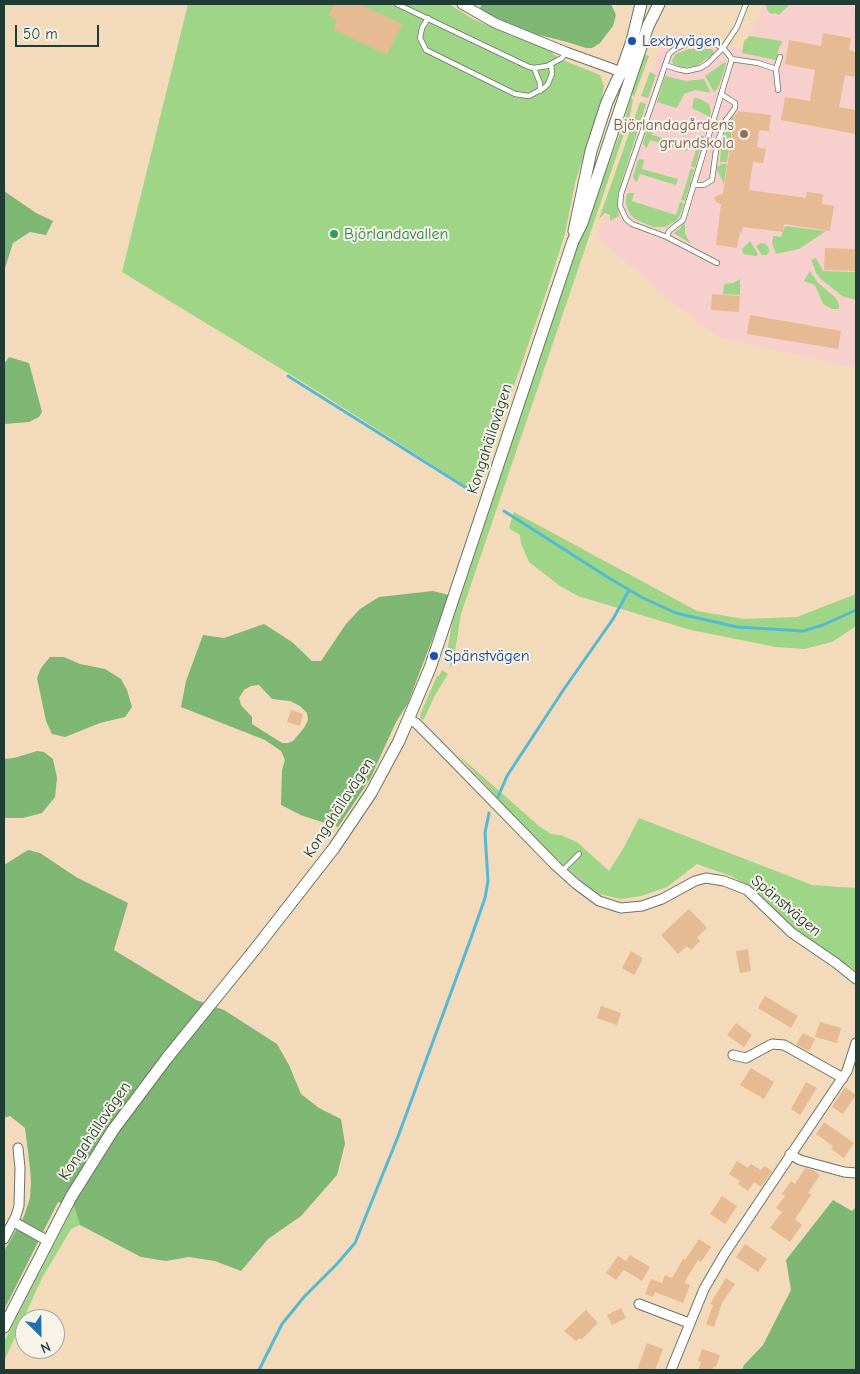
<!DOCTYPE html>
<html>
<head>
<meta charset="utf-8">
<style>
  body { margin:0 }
  #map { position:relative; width:860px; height:1374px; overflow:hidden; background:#f3daba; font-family:"Comic Neue",sans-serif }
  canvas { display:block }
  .frame { position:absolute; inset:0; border:5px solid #1f3d34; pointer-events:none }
  .north { position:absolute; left:15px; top:1309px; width:50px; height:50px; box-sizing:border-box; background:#f7f3e8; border:1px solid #a1aaa0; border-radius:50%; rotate:157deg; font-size:14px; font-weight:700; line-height:20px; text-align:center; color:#1f3d34 }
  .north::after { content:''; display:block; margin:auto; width:18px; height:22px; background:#1f6fb2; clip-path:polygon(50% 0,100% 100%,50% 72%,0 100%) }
  .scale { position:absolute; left:15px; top:25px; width:84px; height:22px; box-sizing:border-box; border:2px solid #1f3d34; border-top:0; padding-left:6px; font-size:15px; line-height:18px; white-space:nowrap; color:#1f3d34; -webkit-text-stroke:4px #f7f3e8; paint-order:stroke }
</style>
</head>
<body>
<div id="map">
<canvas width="860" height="1374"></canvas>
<div class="frame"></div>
<div class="north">N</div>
<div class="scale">50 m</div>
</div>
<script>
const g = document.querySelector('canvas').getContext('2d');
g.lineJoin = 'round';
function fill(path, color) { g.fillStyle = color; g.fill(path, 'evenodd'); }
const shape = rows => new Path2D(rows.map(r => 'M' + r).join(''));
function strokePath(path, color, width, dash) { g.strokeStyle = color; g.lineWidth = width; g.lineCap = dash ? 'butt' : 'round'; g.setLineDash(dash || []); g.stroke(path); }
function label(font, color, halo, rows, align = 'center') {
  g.font = font + ' "Comic Neue",sans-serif'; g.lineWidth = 4; g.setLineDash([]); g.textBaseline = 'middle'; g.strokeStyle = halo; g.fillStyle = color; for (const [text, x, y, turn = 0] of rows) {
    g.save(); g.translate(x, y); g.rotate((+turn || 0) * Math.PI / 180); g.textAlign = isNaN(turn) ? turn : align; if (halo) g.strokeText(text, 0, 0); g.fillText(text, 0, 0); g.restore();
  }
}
const built = shape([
  [762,4,856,4,856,368,718,337,670,301,597,237,660,51,675,32,743,50,747,37,760,15]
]);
const green = shape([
  [188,4,449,4,473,19,512,36,545,47,560,59,600,75,604,86,600,106,575,183,565,234,547,290,477,493,306,384,122,272],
  [766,4,790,4,779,15,775,13,771,14,767,10],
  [750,36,782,41,782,45,780,45,776,60,742,53,744,41],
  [689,49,711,49,713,50,714,54,696,66,683,67,673,64,672,60,676,54],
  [647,55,649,56,634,97,631,93,643,56],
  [725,62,726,64,719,86,714,92,705,76],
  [650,72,656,75,648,98,641,96],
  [665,76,686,81,704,79,711,93,695,90,684,94,677,108,657,102],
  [631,97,633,100,629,119,461,614,453,663,449,669,451,661,449,658,448,646,453,618,580,238,623,126],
  [694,98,700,99,709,104,711,113,710,117,692,108],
  [640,102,646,104,618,193,617,205,619,216,610,221,610,215,605,213,599,219],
  [734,115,727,162,720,162,721,146,724,135,730,125,728,123],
  [651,125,654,126,652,135,688,145,687,151,650,140,647,148,645,147,643,143,648,127],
  [700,136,704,136,695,168,691,166],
  [641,159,644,160,642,169,678,179,676,185,640,174,637,182,635,181,633,177,638,160],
  [722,164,727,164,724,184,717,170,717,167],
  [691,168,694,170,685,201,681,200],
  [630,193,634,193,632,201,676,215,680,202,684,203,680,215,676,221,665,227,653,227,635,219,630,214,626,204,626,199,627,194],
  [685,221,685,234,691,244,674,233,680,228],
  [785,226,826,231,799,249,776,254,772,243,773,236,781,237],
  [750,241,758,254,757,256,743,254,742,249],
  [761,243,766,244,769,248,769,252,766,255,762,255,756,246],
  [816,258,823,271,856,272,856,300,842,296,821,279,816,273,812,262,811,260],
  [810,271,818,283,836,298,839,305,839,309,832,309,823,304,815,285,804,281],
  [740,279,740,295,723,294,724,284,733,283],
  [514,512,697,611,744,619,797,617,856,594,856,626,832,642,804,649,776,647,691,630,578,596,560,586,529,562,521,543,520,535,509,528],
  [442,670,448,674,435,695,424,719,421,720,420,715,437,676,439,676],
  [457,754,539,826,551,834,561,835,577,842,609,871,623,849,639,818,812,885,856,888,856,971,802,935,761,896,748,886,731,876,697,864,667,887,641,896,621,899,599,894,579,879,538,842],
  [74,1206,80,1225,71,1229,42,1278,4,1361,4,1342]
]);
const forest = shape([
  [482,4,611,4,616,15,613,26,600,43,592,48,586,48,567,42,536,34,499,19,479,10],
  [4,191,36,213,53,221,46,235,30,232,13,243,4,271],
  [9,357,29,363,42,412,39,417,29,422,4,424,4,364],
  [433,591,449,595,408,703,396,722,370,779,338,827,303,816,281,805,282,770,285,760,281,751,265,740,181,707,186,681,203,635,224,638,264,624,292,642,312,661,321,661,346,624,360,609,379,597],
  [259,685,272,699,290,701,300,706,307,713,308,720,304,728,293,741,288,743,282,743,252,724,252,717,241,705,239,698,244,690,251,686],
  [50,657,64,657,80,664,105,669,121,679,127,690,132,707,125,717,100,723,65,737,52,734,46,721,37,678,41,668],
  [37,751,44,752,53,759,57,778,55,797,42,813,23,818,4,818,4,759,14,758],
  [28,850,40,853,76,877,128,903,114,950,196,1000,224,1010,277,1044,289,1065,301,1094,319,1108,341,1119,345,1144,337,1175,301,1216,268,1239,241,1271,215,1261,189,1257,166,1261,141,1257,80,1225,74,1206,58,1202,4,1310,4,1251,24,1216,30,1198,31,1182,30,1168,25,1128,10,1116,4,1118,4,865],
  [833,1200,852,1211,856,1207,856,1370,742,1370,744,1365,763,1345,791,1290,786,1260]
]);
const stream = shape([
  [288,376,468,489],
  [504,511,609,578,643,598,676,613,737,627,803,631,823,625,856,610],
  [498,797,507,776,564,689,613,619,629,590],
  [259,1370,282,1324,304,1297,336,1265,355,1243,399,1134,471,938,485,898,488,881,485,833,489,813]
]);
const building = shape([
  [334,4,360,4,402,24,387,55,333,29,337,20,328,16],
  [823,33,851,38,849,50,856,52,856,77,845,75,839,107,856,110,856,134,781,120,785,97,810,101,815,70,785,64,789,40,821,46],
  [738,111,771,115,769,131,759,130,757,147,766,149,763,163,753,162,749,190,806,198,807,192,823,194,822,204,834,206,830,231,784,224,783,232,743,227,742,233,740,232,737,248,716,245,721,204,716,202,714,198,718,195,723,194,735,115],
  [825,248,856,249,856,271,824,270],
  [712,294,740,296,739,312,711,310],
  [750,315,841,331,838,349,747,334],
  [291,710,303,714,300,726,287,722],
  [689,909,707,928,697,937,700,941,691,950,687,946,678,954,661,935],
  [748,949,751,971,740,973,736,951],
  [631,951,642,958,642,961,634,975,622,968],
  [765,996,798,1016,791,1028,758,1008],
  [601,1006,621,1013,617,1025,597,1018],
  [820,1022,841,1028,837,1043,815,1037],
  [736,1023,752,1035,744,1047,727,1035],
  [803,1033,815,1039,809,1051,796,1045],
  [751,1068,774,1082,764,1099,740,1085],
  [806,1082,817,1088,800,1115,791,1109],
  [845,1087,856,1095,843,1114,832,1107],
  [824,1122,854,1143,844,1158,831,1149,833,1146,816,1134],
  [737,1161,748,1168,751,1164,761,1170,764,1166,772,1171,761,1187,754,1182,748,1191,738,1184,740,1181,729,1174],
  [805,1168,813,1170,820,1175,808,1193,811,1195,795,1219,802,1225,790,1242,770,1228,782,1212,776,1208,785,1196,782,1194,791,1181,795,1184],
  [722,1196,737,1206,725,1224,710,1214],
  [699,1239,711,1247,701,1262,698,1260,684,1283,690,1285,683,1303,655,1292,653,1297,645,1294,651,1279,662,1283,665,1275,672,1278,683,1259,685,1260],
  [745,1244,767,1259,758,1272,736,1257],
  [630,1255,650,1267,642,1281,624,1270,616,1280,606,1273,618,1256,626,1261],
  [726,1278,735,1284,722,1303,714,1327,706,1324,713,1305,710,1304],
  [621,1308,626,1318,612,1325,607,1315],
  [586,1310,598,1323,581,1340,580,1338,576,1341,564,1331],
  [647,1343,663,1349,655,1370,637,1370],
  [702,1349,720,1355,716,1367,714,1366,712,1370,698,1370,701,1362,698,1361]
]);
const service = shape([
  [397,4,529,67,534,68,547,66,562,58,566,52],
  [428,18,422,28,420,38,426,50,515,94,529,96,544,88,548,84,552,74,551,64],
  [731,59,758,63,776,69,778,90],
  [665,65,677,69,687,71,700,68,707,64,723,48,737,27,746,4],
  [534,68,540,83,540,91],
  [776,69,780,57],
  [693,185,704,185,712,180,717,143,726,120,735,108,735,103,721,94],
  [667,237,669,231,683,220,731,62,731,58,729,55,723,48,717,45,702,43,685,44,675,49,669,54,621,194,620,206,626,219,632,224,667,237,717,263],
  [562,871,579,854]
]);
const minor = shape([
  [462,4,495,23,566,52,627,74],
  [409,719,416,723,440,747,556,866,576,884,599,901,621,908,642,906,662,899,695,881,706,878,724,881,747,890,792,933,836,963,856,979],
  [733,1055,746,1058,772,1044,784,1045,843,1078],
  [790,1154,800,1160,844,1172,856,1173],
  [14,1222,48,1241],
  [4,1239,16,1216,19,1206,20,1168,18,1148],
  [639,1304,689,1323],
  [671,1370,704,1289,725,1253,847,1071,856,1043]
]);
const tertiary = shape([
  [574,231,591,151,607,102,621,72,632,41,641,4],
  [4,1327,71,1197,113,1130,167,1058,256,948,334,848,371,793,399,741,430,668,573,241,582,223,648,26,659,4]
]);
const markers = [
  [632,41,5,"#1a4fb4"],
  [744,134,5,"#8d6e63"],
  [334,234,5,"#2e9e5b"],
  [434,656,5,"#1a4fb4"]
];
const transitNames = [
  ["Lexbyvägen",642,41],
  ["Spänstvägen",444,656]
];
const educationNames = [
  ["Björlandagårdens",734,125],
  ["grundskola",734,143]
];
const leisureNames = [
  ["Björlandavallen",344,234]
];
const streetNames = [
  ["Kongahällavägen",490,439,-72],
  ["Kongahällavägen",339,808,-57],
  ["Spänstvägen",786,906,40],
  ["Kongahällavägen",95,1131,-56]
];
fill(built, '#f7d0cd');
fill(green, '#9ed586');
fill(forest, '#7eb673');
strokePath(stream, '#54bad2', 3);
fill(building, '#e6ba92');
strokePath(service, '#697463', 6);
strokePath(minor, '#697463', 11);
strokePath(tertiary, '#697463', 13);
strokePath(service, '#fff', 4.5);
strokePath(minor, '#fff', 9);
strokePath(tertiary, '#fff', 11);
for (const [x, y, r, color] of markers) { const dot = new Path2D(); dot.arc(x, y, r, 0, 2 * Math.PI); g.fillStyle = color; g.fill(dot); strokePath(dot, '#f7f3e8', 2); }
label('16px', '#164399', '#f7f3e8', transitNames, 'left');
label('16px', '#785e54', '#f7f3e8', educationNames, 'right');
label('16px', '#27864d', '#f7f3e8', leisureNames, 'left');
label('16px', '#1f3d34', '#f7f3e8', streetNames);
</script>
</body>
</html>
